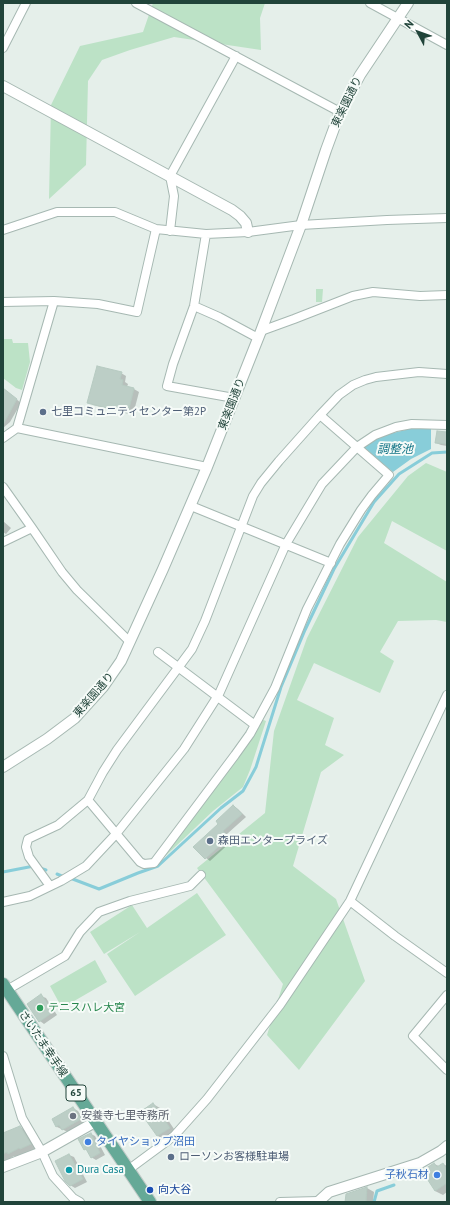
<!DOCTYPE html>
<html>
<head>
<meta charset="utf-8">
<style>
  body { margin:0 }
  #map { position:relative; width:450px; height:1205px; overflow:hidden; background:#e5efea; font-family:"PT Sans",sans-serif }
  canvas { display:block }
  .frame { position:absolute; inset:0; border:4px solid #21443a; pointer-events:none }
  .north { position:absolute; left:398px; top:12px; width:40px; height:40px; -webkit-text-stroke:3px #f6fbf8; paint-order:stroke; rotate:311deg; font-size:11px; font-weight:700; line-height:16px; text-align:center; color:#21443a }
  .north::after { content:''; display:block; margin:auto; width:14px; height:18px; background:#21443a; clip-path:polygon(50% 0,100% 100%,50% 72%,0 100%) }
</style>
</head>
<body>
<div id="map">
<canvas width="450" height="1205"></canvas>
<div class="frame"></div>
<div class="north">N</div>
</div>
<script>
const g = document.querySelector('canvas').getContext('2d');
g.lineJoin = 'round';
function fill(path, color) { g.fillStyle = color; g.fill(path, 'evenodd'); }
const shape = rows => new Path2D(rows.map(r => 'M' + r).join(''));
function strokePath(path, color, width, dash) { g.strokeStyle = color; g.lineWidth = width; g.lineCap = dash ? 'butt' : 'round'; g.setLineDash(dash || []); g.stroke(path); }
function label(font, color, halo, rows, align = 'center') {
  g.font = font + ' "PT Sans","Noto Sans JP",sans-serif'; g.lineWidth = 4; g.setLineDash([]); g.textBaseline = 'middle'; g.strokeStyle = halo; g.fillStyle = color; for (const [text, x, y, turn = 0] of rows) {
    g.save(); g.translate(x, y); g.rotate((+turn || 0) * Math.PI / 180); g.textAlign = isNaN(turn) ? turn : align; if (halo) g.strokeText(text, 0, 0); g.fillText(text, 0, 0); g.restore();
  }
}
const green = shape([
  [153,3,265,3,260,18,261,50,174,37,130,50,102,60,88,81,86,165,49,199,51,105,80,46,143,32],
  [316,289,323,289,322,302,316,302],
  [3,339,12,339,13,343,28,343,30,362,22,390,16,388,3,378],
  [426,463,447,472,447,551,392,521,384,543,447,582,447,622,436,620,398,621,380,652,394,661,380,693,314,663,297,700,334,718,325,745,344,755,321,772,293,866,336,899,365,981,299,1070,267,1035,283,984,197,868,265,813,274,731,307,638,358,537,408,476],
  [261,719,266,721,250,770,243,787,213,811,157,864],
  [197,893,226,935,135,996,107,954,140,932,104,954,90,932,132,905,147,928],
  [95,960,107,982,62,1008,50,986]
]);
const water = shape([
  [409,429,431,429,431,449,411,459,393,472,365,449,365,445,385,435]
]);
const shadow = shape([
  [121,373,126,376,125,382,128,384,127,387,134,389,139,392,133,415,93,405,88,402],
  [3,388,21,403,10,422,3,428],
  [447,432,447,446,441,445,436,443],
  [3,521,11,528,6,534,3,532],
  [234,806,238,809,246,817,227,834,233,840,210,861,206,858,219,824],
  [41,996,46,998,57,1015,44,1024,40,1021],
  [153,1104,160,1108,176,1132,165,1140,158,1136],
  [73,1108,78,1111,85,1122,68,1132,57,1127,53,1120],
  [20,1127,28,1131,37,1148,16,1157,14,1156,6,1161,3,1160,3,1135],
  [91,1134,95,1136,105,1155,96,1160,91,1157,88,1150,85,1149],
  [69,1155,74,1157,87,1182,75,1188,70,1185,56,1162],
  [434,1164,439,1166,443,1164,447,1166,447,1192,443,1195,435,1191],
  [367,1188,374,1192,373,1202,346,1202]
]);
const stream = shape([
  [40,868,46,870],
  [3,872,34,866],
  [57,874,64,877],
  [70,878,99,889,138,873,158,866,221,808,243,791,256,767,281,687,305,630,334,569,374,502,399,474,432,453,447,452],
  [374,1202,377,1191,394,1185]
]);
const building = shape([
  [97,366,122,372,120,379,123,380,122,385,134,388,128,413,87,403,97,366],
  [3,388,17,399,3,425,3,388],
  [437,431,447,432,447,444,435,443,437,431],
  [233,805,242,814,223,831,229,837,205,859,193,847,218,824,216,821,233,805],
  [41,994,53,1012,39,1022,27,1004,41,994],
  [153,1103,170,1128,157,1136,140,1112,153,1103],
  [73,1107,81,1119,62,1130,59,1125,56,1127,52,1119,73,1107],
  [20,1126,31,1144,20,1149,19,1148,8,1154,7,1152,3,1154,3,1133,20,1126],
  [91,1133,100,1153,91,1158,86,1149,84,1150,78,1139,91,1133],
  [69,1154,83,1179,70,1186,65,1181,55,1161,69,1154],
  [434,1163,437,1167,443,1163,447,1170,447,1183,435,1191,422,1171,434,1163],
  [367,1187,366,1202,345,1202,346,1194,367,1187]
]);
const minor = shape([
  [136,3,340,112],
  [370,3,447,45],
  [3,48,26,3],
  [3,230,57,212,115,212,156,229,206,234,248,232,301,225,387,220,447,218],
  [170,231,174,196,170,176,236,56],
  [206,234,194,306,173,364,167,386,234,398],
  [3,302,54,301,98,304,137,312,156,229],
  [194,306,219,317,258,338],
  [261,331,294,319,353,296,373,292,420,296,447,295],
  [17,428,207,467],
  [3,438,17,428,54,301],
  [3,487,32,528,62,572,77,590,130,642],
  [191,506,331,563],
  [3,542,32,528],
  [158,652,255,725],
  [88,800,140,862,144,864,154,863,235,755,250,734,275,688,307,609,340,544,361,510,372,495,389,475,320,415],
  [50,886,29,857,26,847,28,839,58,825,88,800,103,772,117,750,192,649,205,621,253,496,261,483,279,461,320,415,339,395,353,385,365,380,376,377,419,372,447,374],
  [350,901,395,936,447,973],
  [3,902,30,896,61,881,86,866,116,834,184,749,219,694,286,544,322,484,357,447,375,435,396,427,412,424,447,425],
  [7,990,65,956,80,932,99,912,130,901,190,886,201,875],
  [447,995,413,1036,447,1070],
  [3,1056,22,1118,42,1152,53,1176,73,1198,80,1202],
  [128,1170,174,1136,207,1099,280,1005,350,901,447,695],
  [280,1202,319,1201]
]);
const tertiary = shape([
  [3,86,232,210,240,216,246,223,248,232],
  [3,767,47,739,75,718,103,687,121,661,163,569,207,467,261,331,301,225,326,150,340,112,360,75,408,3],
  [3,1167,42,1152,95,1122],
  [318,1202,329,1192,420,1163,441,1151,447,1146]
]);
const primary = shape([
  [3,984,150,1202]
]);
const markers = [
  [43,412,4,"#5c6f8a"],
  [210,841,4,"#5c6f8a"],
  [40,1008,4,"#2e9e5b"],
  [73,1116,4,"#6b7280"],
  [88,1142,4,"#3f7fe0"],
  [171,1157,4,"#5c6f8a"],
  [69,1170,4,"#0f9aa8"],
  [437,1175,4,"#3f7fe0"],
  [150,1190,4,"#1a4fb4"]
];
const shields = [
  [76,1093,20]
];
const shieldNames = [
  ["65",76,1093]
];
const streetNames = [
  ["東楽園通り",347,102,-64],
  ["東楽園通り",232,404,-69],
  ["東楽園通り",94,695,-49],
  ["さいたま幸手線",43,1044,56]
];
const serviceNames = [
  ["七里コミュニティセンター第2P",51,412],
  ["森田エンタープライズ",218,841],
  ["ローソンお客様駐車場",179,1157]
];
const leisureNames = [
  ["テニスハレ大宮",48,1008]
];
const worshipNames = [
  ["安養寺七里寺務所",81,1116]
];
const shopNames = [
  ["タイヤショップ沼田",96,1142],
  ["子秋石材",429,1175,"right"]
];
const cultureNames = [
  ["Dura Casa",77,1170]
];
const transitNames = [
  ["向大谷",158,1190]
];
const waterNames = [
  ["調整池",395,450]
];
fill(green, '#bce2c6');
fill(water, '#88cdd9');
fill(shadow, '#0003');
strokePath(stream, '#88cdd9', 3);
fill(building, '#bccec6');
strokePath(building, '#b6cac1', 1);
strokePath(minor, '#a6b8b2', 10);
strokePath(tertiary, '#a6b8b2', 12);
strokePath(primary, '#c1cbc8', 14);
strokePath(minor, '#fff', 8);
strokePath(tertiary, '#fff', 10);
strokePath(primary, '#65a997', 12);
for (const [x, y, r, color] of markers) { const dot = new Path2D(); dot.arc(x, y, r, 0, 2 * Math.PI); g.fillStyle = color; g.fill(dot); strokePath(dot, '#f6fbf8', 1.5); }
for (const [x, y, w] of shields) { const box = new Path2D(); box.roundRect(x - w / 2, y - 8, w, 16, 3); g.fillStyle = '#f6fbf8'; g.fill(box); strokePath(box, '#21443a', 1); }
label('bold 10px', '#21443a', null, shieldNames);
label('11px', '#21443a', '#f6fbf8', streetNames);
label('11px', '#4e5e75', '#f6fbf8', serviceNames, 'left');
label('11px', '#27864d', '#f6fbf8', leisureNames, 'left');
label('11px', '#5b616d', '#f6fbf8', worshipNames, 'left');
label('11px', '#366cbe', '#f6fbf8', shopNames, 'left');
label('11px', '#0d838f', '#f6fbf8', cultureNames, 'left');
label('11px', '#164399', '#f6fbf8', transitNames, 'left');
label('italic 12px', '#147587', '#f6fbf8', waterNames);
</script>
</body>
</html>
